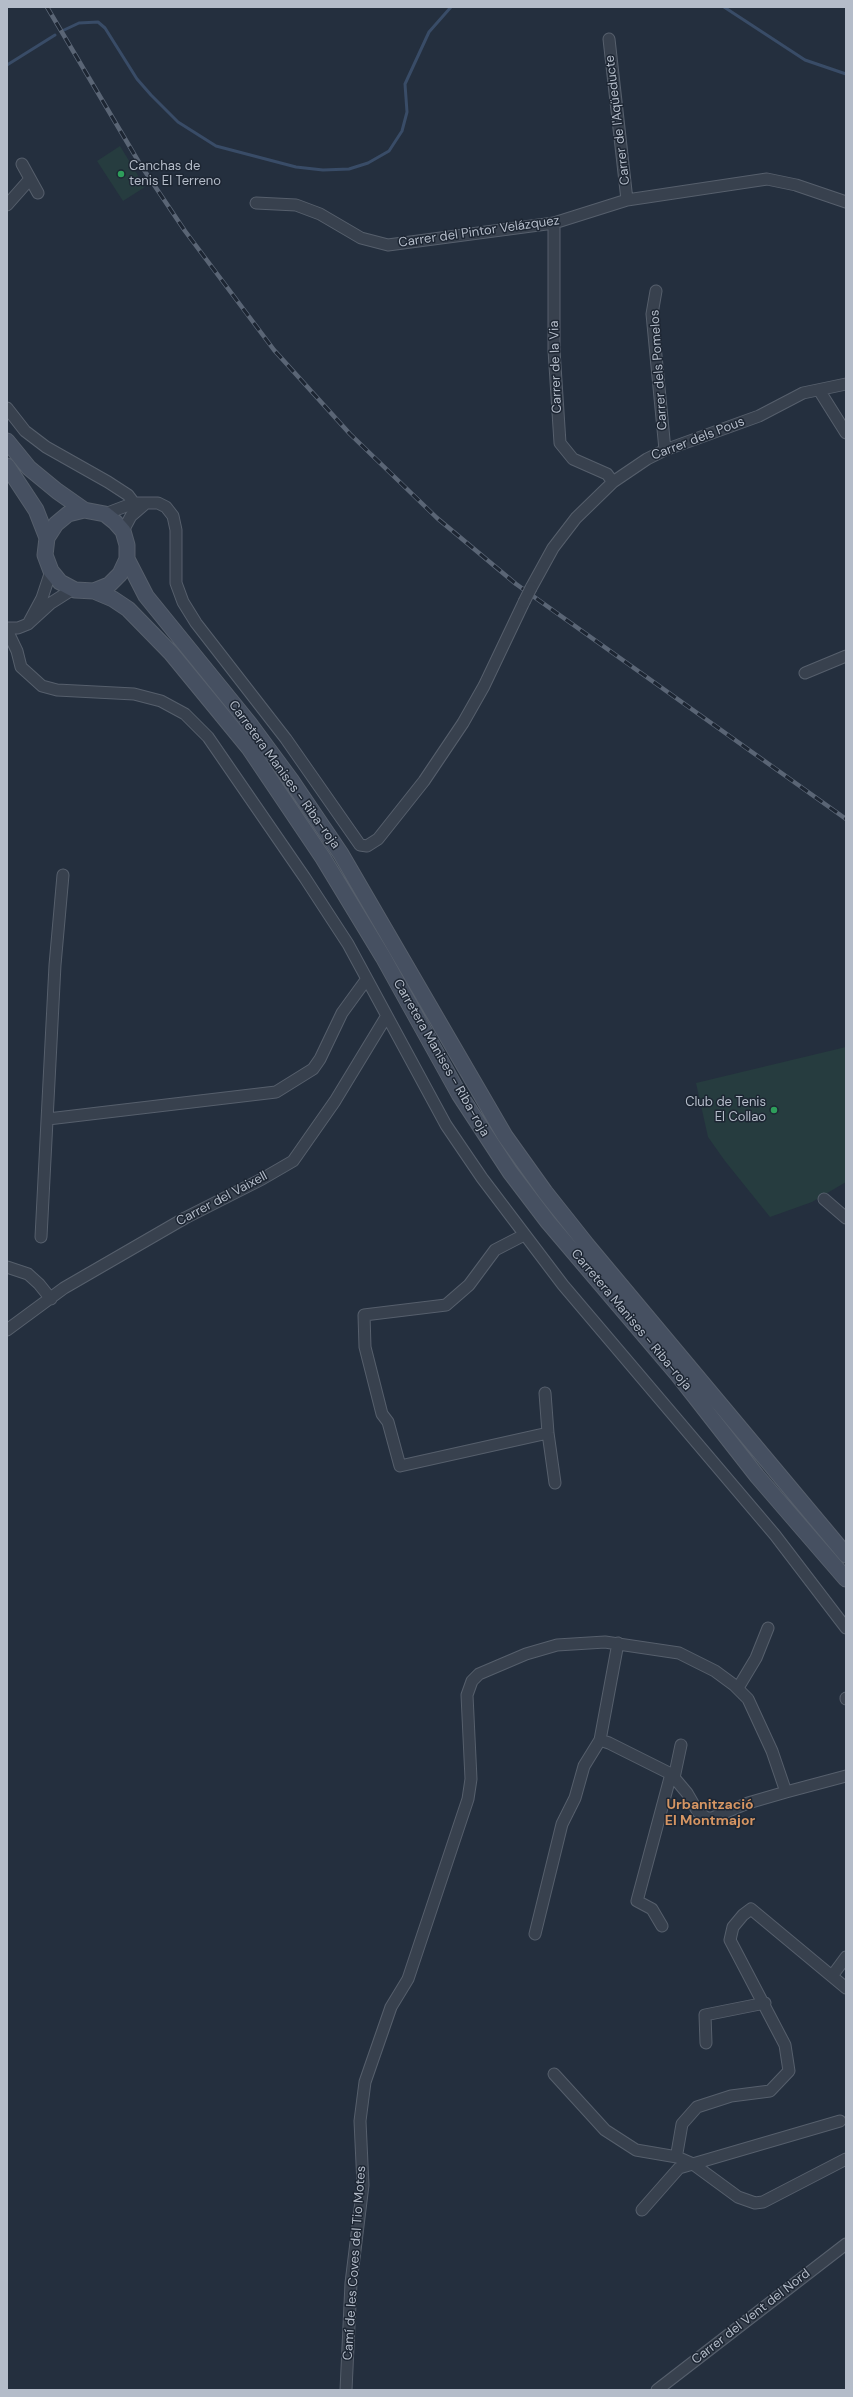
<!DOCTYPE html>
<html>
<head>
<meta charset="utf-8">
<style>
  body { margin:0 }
  #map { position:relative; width:853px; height:2397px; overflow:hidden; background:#242f3e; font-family:"DM Sans",sans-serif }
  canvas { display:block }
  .frame { position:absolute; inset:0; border:8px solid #b4bcc9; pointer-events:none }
</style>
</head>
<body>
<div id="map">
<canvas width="853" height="2397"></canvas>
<div class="frame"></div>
</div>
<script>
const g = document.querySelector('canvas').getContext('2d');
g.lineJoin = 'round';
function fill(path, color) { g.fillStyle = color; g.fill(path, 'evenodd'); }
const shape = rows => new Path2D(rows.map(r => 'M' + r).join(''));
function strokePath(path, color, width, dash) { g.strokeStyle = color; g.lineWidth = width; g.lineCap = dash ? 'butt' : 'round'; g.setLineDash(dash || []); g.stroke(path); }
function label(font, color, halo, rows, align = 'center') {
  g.font = font + ' "DM Sans",sans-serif'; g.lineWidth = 3; g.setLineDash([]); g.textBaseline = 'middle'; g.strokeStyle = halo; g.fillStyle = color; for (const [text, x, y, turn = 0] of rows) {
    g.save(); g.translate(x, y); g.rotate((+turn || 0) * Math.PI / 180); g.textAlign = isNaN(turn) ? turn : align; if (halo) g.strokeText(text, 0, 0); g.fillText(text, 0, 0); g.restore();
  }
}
const green = shape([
  [120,146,145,187,123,201,97,161],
  [846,1047,846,1182,812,1202,770,1217,725,1161,708,1137,696,1083]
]);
const stream = shape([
  [724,7,805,60,846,74],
  [62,31,79,23,98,22,105,28,137,79,151,95,178,122,216,146,296,167,323,170,349,169,368,163,389,151,402,131,407,112,405,84,429,32,451,7],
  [7,65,55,35]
]);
const minor = shape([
  [609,39,627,200],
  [22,164,38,193],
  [256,203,296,205,320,214,361,238,388,245,554,223,627,200,767,179,796,185,846,202],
  [7,205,30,179],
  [554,223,554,350,560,443,573,459,607,474,613,482],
  [656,291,652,314,665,450],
  [819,390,846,433],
  [7,408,25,431,46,447,108,482,128,495,134,503],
  [146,503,158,503,166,507,173,516,176,530,176,583,183,602,196,623,286,739,360,845,367,846,378,839,424,781,463,723,484,686,524,602],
  [105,514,134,503,146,503,131,516,123,531],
  [51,571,42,598,28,624,51,603,73,589],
  [531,588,553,548,576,518,613,482,647,459,665,450,759,416,803,393,846,384],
  [7,628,18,628,28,624],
  [7,630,17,651,21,667,42,686,57,690,134,694,161,701,185,714,208,737,305,878,348,944,446,1125,482,1178,563,1285,775,1535,846,1628],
  [805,673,846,656],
  [48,1119,276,1092,313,1069,320,1059,342,1013,366,980],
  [824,1199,846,1218],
  [524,1235,495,1250,469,1285,446,1305,364,1315,365,1347,382,1414,388,1422,400,1466,548,1433],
  [41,1237,55,965,63,875],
  [7,1267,28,1274,39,1284,51,1299],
  [7,1330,64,1288,185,1218,262,1179,293,1161,335,1101,386,1017],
  [545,1393,548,1433,555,1483],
  [738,1688,756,1658,768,1628],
  [846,1698,846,1699],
  [600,1740,609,1743,671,1774,687,1793,698,1812,707,1818,712,1818,748,1803,786,1792],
  [674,1778,681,1745],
  [662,1926,652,1909,637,1901,671,1774],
  [535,1934,562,1824,575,1798,584,1766,600,1740,618,1643],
  [832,1976,846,1957],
  [846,1988,751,1909,743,1915,733,1927,730,1940,785,2045,789,2071,770,2091,731,2096,697,2107,682,2124,677,2153,677,2157,693,2164,738,2197,755,2203,763,2202,846,2159],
  [706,2043,705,2015,765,2003],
  [554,2074,605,2130,636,2150,677,2157],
  [642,2210,679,2168,840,2121],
  [346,2390,351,2283,363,2185,360,2121,365,2082,391,2007,408,1979,468,1799,471,1779,467,1695,472,1681,479,1674,526,1654,557,1645,605,1642,679,1653,715,1671,734,1685,748,1699,772,1751,786,1792,846,1776],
  [657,2390,846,2244]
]);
const secondary = shape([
  [7,441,29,468,57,491,84,510],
  [7,466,36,510,47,538],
  [127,559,120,574,109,585,94,591,75,590,60,582,51,571,45,555,47,538,56,524,68,514,84,510,105,514,115,522,123,531,127,545,127,559,146,596,249,723,291,780,341,854,505,1136,545,1192,587,1245,846,1555],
  [94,591,113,599,128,609,171,653,249,748,323,858,383,957,459,1094,510,1172,548,1222,678,1375,757,1476,846,1579]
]);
const rail = shape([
  [47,7,140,164,185,231,274,350,350,434,437,518,516,584,846,819]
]);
const minorBridge = shape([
  [524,602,531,588]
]);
const markers = [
  [121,174,4,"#2e9e5b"],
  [774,1110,4,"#2e9e5b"]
];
const streetNames = [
  ["Carrer de l'Aqüeducte",618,120,-97],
  ["Carrer del Pintor Velázquez",479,232,-8],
  ["Carrer de la Via",556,367,-92],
  ["Carrer dels Pomelos",659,370,-94],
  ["Carrer dels Pous",698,439,-21],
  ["Carretera Manises - Riba-roja",284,775,54],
  ["Carretera Manises - Riba-roja",441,1058,60],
  ["Carrer del Vaixell",222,1199,-28],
  ["Carretera Manises - Riba-roja",631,1320,50],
  ["Camí de les Coves del Tio Motes",355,2263,-86],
  ["Carrer del Vent del Nord",751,2317,-38]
];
const poiNames = [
  ["Canchas de",129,167],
  ["tenis El Terreno",129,182],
  ["Club de Tenis",766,1103,"right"],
  ["El Collao",766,1118,"right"]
];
const neighbourhoodNames = [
  ["Urbanització",710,1805],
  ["El Montmajor",710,1821]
];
fill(green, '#263c3f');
strokePath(stream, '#394c67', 3);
strokePath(minor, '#565f6c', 13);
strokePath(secondary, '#565f6c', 17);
strokePath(minor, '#38414e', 11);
strokePath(secondary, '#465061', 15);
strokePath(rail, '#5a6575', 4.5);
strokePath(rail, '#1d2633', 3, [9]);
strokePath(minorBridge, '#565f6c', 13, []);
strokePath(minorBridge, '#38414e', 11);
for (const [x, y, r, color] of markers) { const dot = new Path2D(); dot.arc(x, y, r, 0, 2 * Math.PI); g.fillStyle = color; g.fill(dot); strokePath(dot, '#1d2633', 1.5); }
label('13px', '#b4bcc9', '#1d2633', streetNames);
label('13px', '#b4bcc9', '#1d2633', poiNames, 'left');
label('bold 14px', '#d59563', '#1d2633', neighbourhoodNames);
</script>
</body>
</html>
